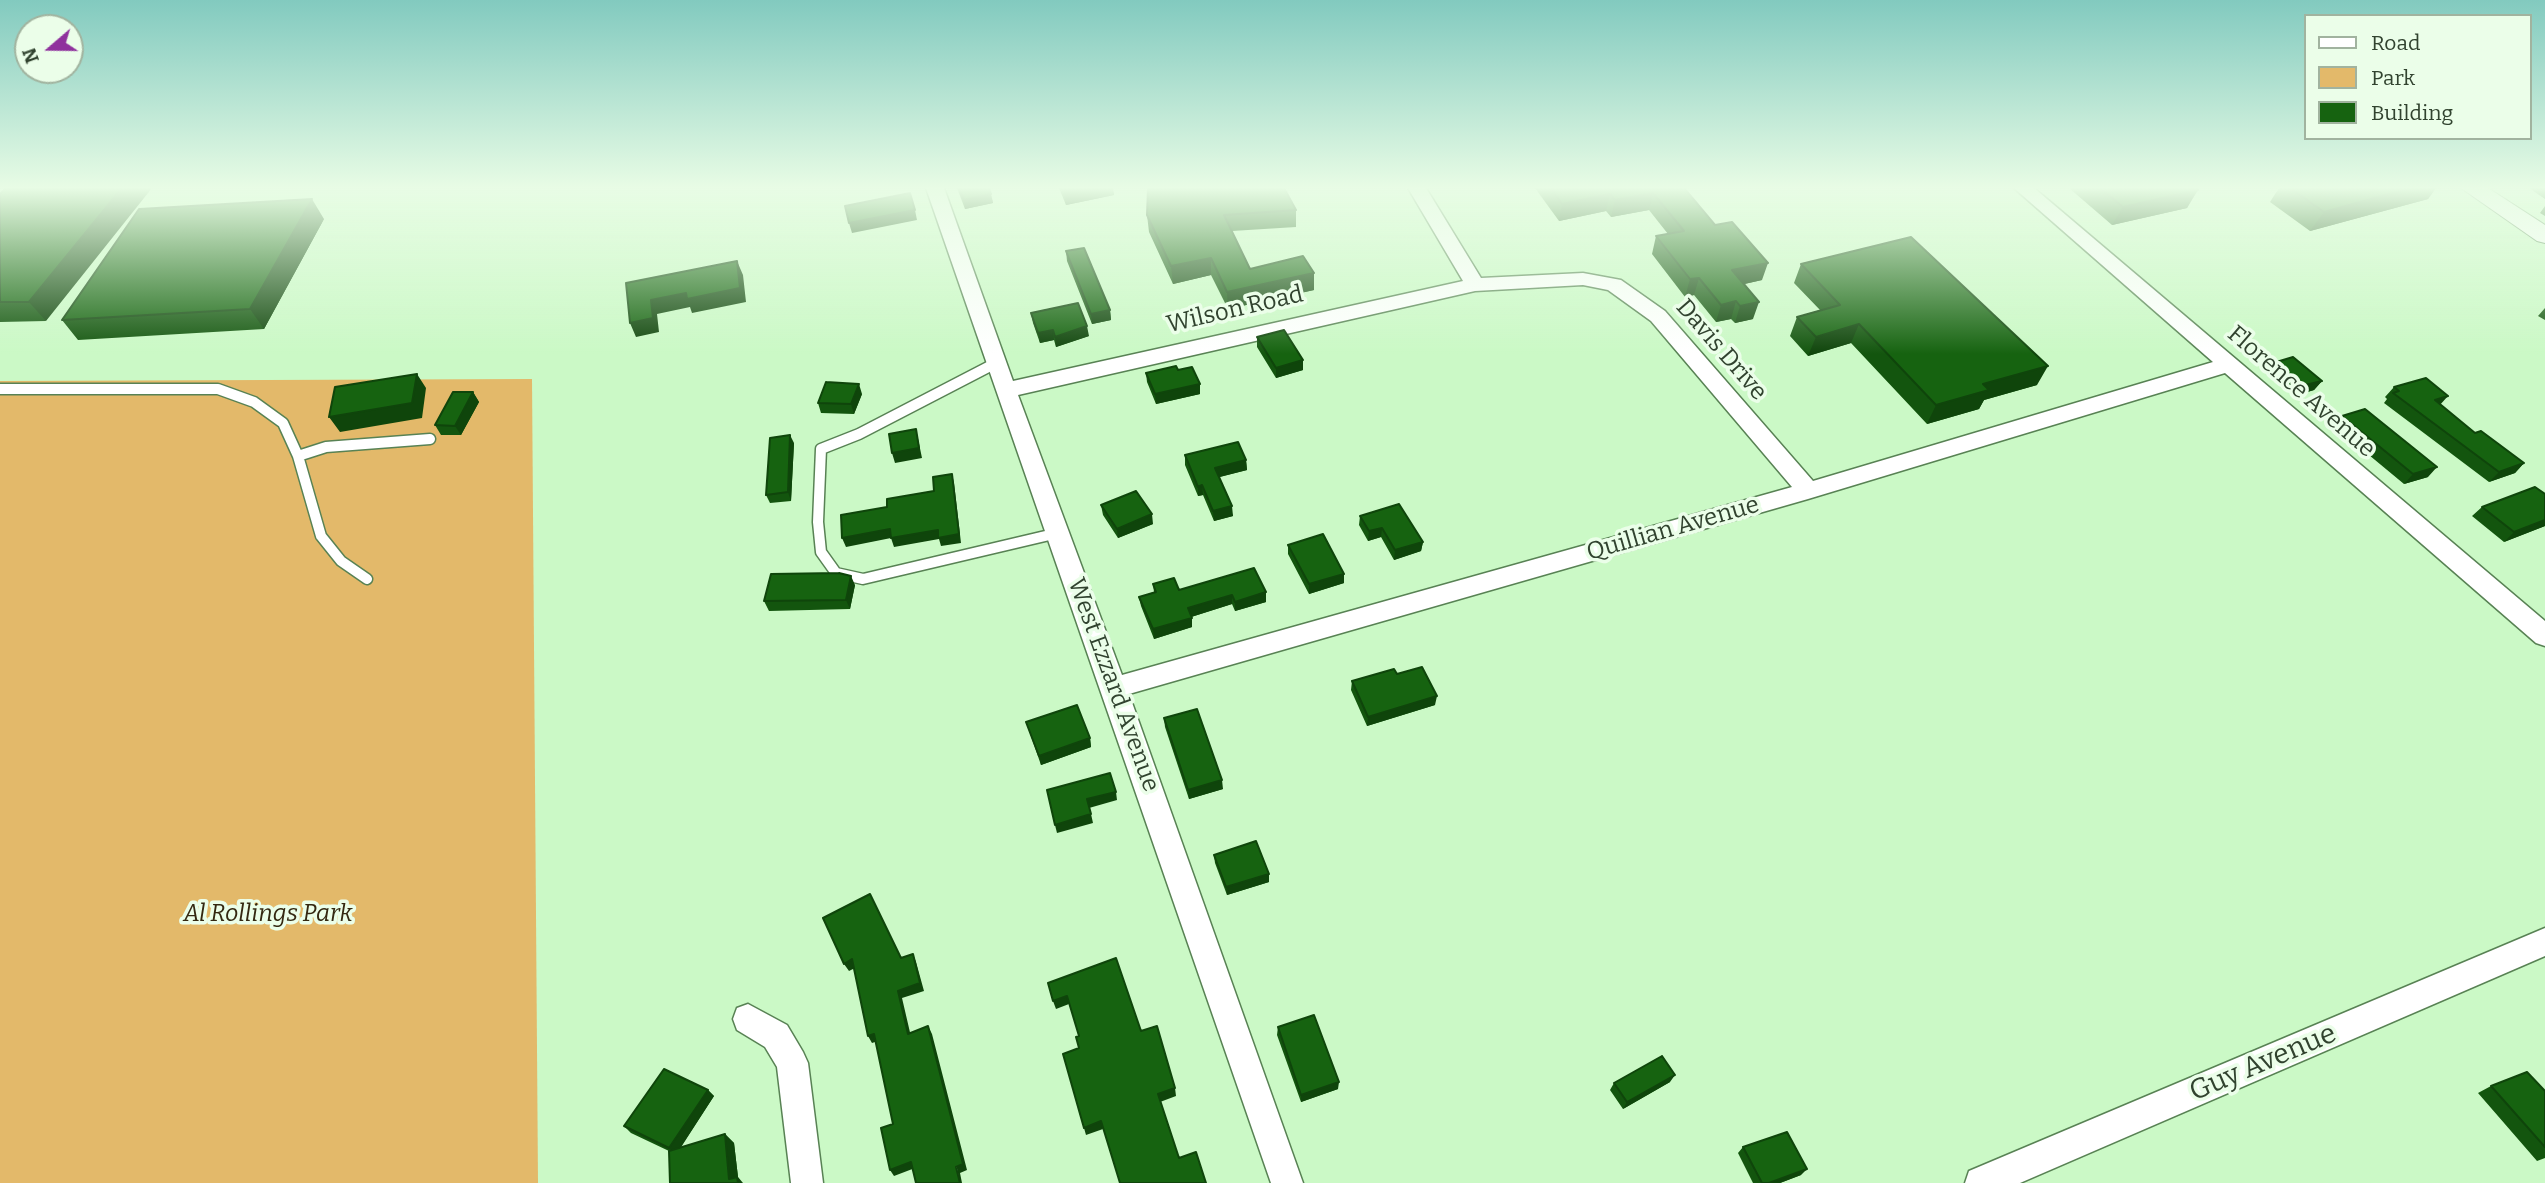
<!DOCTYPE html>
<html>
<head>
<meta charset="utf-8">
<style>
  body { margin:0 }
  #map { position:relative; width:2545px; height:1183px; overflow:hidden; background:#cbf9c6; font-family:Bitter,serif }
  canvas { display:block }
  .legend { position:absolute; left:2304px; top:14px; width:228px; height:126px; box-sizing:border-box; background:#ebfee9; border:2px solid #a1b39f; margin:0; padding:9px 12px; list-style:none; font-size:21px; color:#31432f }
  .legend li { display:flex; align-items:center; gap:14px; height:35px }
  .legend b { width:35px; border:2px solid #a1b39f }
  .north { position:absolute; left:14px; top:14px; width:70px; height:70px; box-sizing:border-box; background:#ebfee9; border:2px solid #a1b39f; border-radius:50%; rotate:250deg; font-size:19px; font-weight:700; line-height:28px; text-align:center; color:#31432f }
  .north::after { content:''; display:block; margin:auto; width:24px; height:32px; background:#8f329d; clip-path:polygon(50% 0,100% 100%,50% 72%,0 100%) }
</style>
</head>
<body>
<div id="map">
<canvas width="2545" height="1183"></canvas>
<ul class="legend">
<li><b style="height:9px;background:#fff"></b>Road</li>
<li><b style="height:19px;background:#e3b96a"></b>Park</li>
<li><b style="height:19px;background:#166310"></b>Building</li>
</ul>
<div class="north">N</div>
</div>
<script>
const g = document.querySelector('canvas').getContext('2d');
g.lineJoin = 'round';
function fill(path, color) { g.fillStyle = color; g.fill(path, 'evenodd'); }
const shape = rows => new Path2D(rows.map(r => 'M' + r).join(''));
function strokePath(path, color, width, dash) { g.strokeStyle = color; g.lineWidth = width; g.lineCap = dash ? 'butt' : 'round'; g.setLineDash(dash || []); g.stroke(path); }
function label(font, color, halo, rows, align = 'center') {
  g.font = font + ' Bitter,serif'; g.lineWidth = 7; g.setLineDash([]); g.textBaseline = 'middle'; g.strokeStyle = halo; g.fillStyle = color; for (const [text, x, y, turn = 0] of rows) {
    g.save(); g.translate(x, y); g.rotate((+turn || 0) * Math.PI / 180); g.textAlign = isNaN(turn) ? turn : align; if (halo) g.strokeText(text, 0, 0); g.fillText(text, 0, 0); g.restore();
  }
}
const green = shape([
  [532,379,538,1183,0,1183,0,381]
]);
const service = shape([
  [996,363,859,434,821,449,818,522,821,552,836,573,863,579,1058,533],
  [0,389,218,389,254,402,283,423,298,456,326,447,430,439],
  [298,456,321,536,341,561,367,579]
]);
const minor = shape([
  [926,188,944,188,1013,381,1463,281,1408,188,1426,188,1481,278,1583,273,1621,280,1665,311,1813,481,2213,362,2014,188,2034,188,2545,621,2545,646,2536,643,2225,373,1808,499,1129,694,1303,1183,1271,1183,926,188],
  [1583,285,1608,290,1651,321,1792,487,1122,675,1018,395,1475,291,1583,285],
  [2545,928,2545,956,2020,1183,1965,1183,1969,1171,2545,928],
  [748,1004,787,1025,803,1052,808,1063,823,1183,791,1183,777,1067,765,1047,737,1030,733,1019,737,1008,748,1004]
]);
const tertiary = shape([
  [2461,188,2488,188,2545,225,2545,243,2537,241,2461,188]
]);
const wall = shape([
  [957,188,989,188,993,203,965,209],
  [1059,188,1113,188,1114,195,1066,205],
  [1535,188,1684,188,1762,280,1744,284,1753,319,1735,323,1731,319,1716,322,1694,295,1685,297,1652,254,1656,236,1668,234,1649,210,1611,217,1606,211,1559,221],
  [2069,188,2196,188,2187,208,2112,225],
  [2279,188,2436,188,2428,199,2310,231,2270,202],
  [2529,188,2545,188,2545,199],
  [0,194,46,321,0,322],
  [2545,206,2545,216,2540,213],
  [1296,210,1296,227,1232,231,1250,269,1314,273,1314,290,1228,309,1211,275,1173,284,1149,232,1147,215],
  [324,219,264,329,78,340,62,320],
  [1066,251,1110,310,1111,320,1092,324,1067,261],
  [1801,264,2037,385,1984,400,1979,409,1927,424,1851,343,1808,356,1790,336,1797,317,1820,310,1794,283],
  [2545,308,2545,320,2538,316],
  [1031,313,1089,336,1056,347,1054,340,1040,343,1033,323],
  [1257,337,1303,370,1276,378,1257,347],
  [2273,363,2322,381,2314,390,2294,396,2266,373],
  [1178,370,1200,394,1156,404,1147,382,1146,373],
  [2394,387,2441,405,2475,433,2524,463,2515,473,2489,482,2384,403,2387,399,2385,397],
  [473,392,479,402,461,435,441,435,435,425],
  [862,394,854,414,821,413,818,403],
  [2342,416,2428,477,2404,484,2334,426],
  [794,443,791,501,770,503,766,495],
  [1185,455,1246,460,1247,470,1219,477,1233,516,1214,521,1203,495,1198,496,1185,465],
  [1101,505,1153,524,1118,538,1103,515],
  [2482,507,2545,526,2504,542,2472,516],
  [1360,516,1423,542,1421,551,1394,560,1381,537,1368,541,1359,525],
  [1288,545,1344,574,1344,583,1309,594,1288,554],
  [1153,584,1179,590,1266,592,1266,602,1235,611,1232,604,1191,617,1192,627,1154,639,1141,606,1139,597,1154,592],
  [855,585,850,609,769,611,764,601],
  [1397,674,1435,705,1367,726,1351,690,1352,681],
  [1164,718,1223,789,1189,799,1165,727],
  [1026,722,1090,738,1091,747,1041,765],
  [1214,855,1269,882,1227,895,1215,863],
  [1278,1027,1338,1089,1301,1102,1277,1035],
  [1670,1082,1623,1109,1610,1090,1614,1083],
  [2491,1086,2545,1091,2545,1158,2537,1161,2478,1093],
  [708,1090,714,1096,680,1148,725,1134,734,1143,738,1177,669,1151,631,1133,624,1126],
  [1743,1147,1801,1175,1780,1183,1753,1183,1738,1153]
]);
const shadedWall = shape([
  [122,188,152,188,46,321,29,302],
  [1075,188,1113,188,1114,195,1066,205,1064,190],
  [2411,188,2436,188,2428,199,2310,231,2324,212],
  [2198,190,2187,208,2112,225,2123,207],
  [1653,193,1649,210,1611,217,1615,200],
  [991,194,993,203,965,209,964,200],
  [1610,194,1606,211,1559,221,1562,204],
  [312,199,324,219,264,329,250,309],
  [915,210,917,220,852,233,849,223],
  [1211,258,1211,275,1173,284,1171,266],
  [737,261,743,275,746,302,692,313,690,307,657,314,659,332,636,337,630,323,651,300],
  [1768,263,1762,280,1727,288,1732,270],
  [1314,273,1314,290,1228,309,1227,292],
  [1699,278,1694,295,1685,297,1690,279],
  [1736,301,1731,319,1716,322,1721,305],
  [1759,302,1753,319,1735,323,1740,306],
  [1110,310,1111,320,1092,324,1091,314],
  [1859,324,1851,343,1808,356,1816,337],
  [1087,326,1089,336,1056,347,1055,337],
  [1053,330,1054,340,1040,343,1038,333],
  [1303,360,1303,370,1276,378,1276,368],
  [2048,366,2037,385,1984,400,1979,409,1927,424,1936,405,1983,384],
  [417,374,426,388,422,418,340,432,329,417],
  [2322,381,2314,390,2294,396,2301,386],
  [859,384,862,394,854,414,851,404],
  [1200,384,1200,394,1156,404,1155,394],
  [473,392,479,402,461,435,455,426],
  [2448,396,2439,406,2435,400],
  [916,429,922,458,895,463,892,453],
  [790,435,794,443,791,501,788,492],
  [1246,460,1247,470,1216,478,1215,468],
  [2524,463,2515,473,2489,482,2499,472],
  [2437,467,2428,477,2404,484,2413,474],
  [952,474,954,483,961,543,941,546,939,539,894,547,891,538,846,547,842,538,890,529],
  [1202,485,1203,495,1198,496,1198,487],
  [1232,506,1233,516,1214,521,1213,511],
  [1152,514,1153,524,1118,538,1117,529],
  [2545,520,2545,526,2504,542,2514,532],
  [1382,528,1381,537,1368,541,1369,531],
  [1423,542,1421,551,1394,560,1395,550],
  [1344,574,1344,583,1309,594,1309,584],
  [851,576,855,585,850,609,846,600],
  [1266,592,1266,602,1235,611,1235,602],
  [1232,595,1232,604,1188,618,1188,608],
  [1192,618,1192,627,1154,639,1153,629],
  [1437,696,1435,705,1367,726,1368,717],
  [1090,738,1091,747,1041,765,1039,756],
  [1222,780,1223,789,1189,799,1188,790],
  [1116,792,1117,800,1089,808,1087,799],
  [1091,814,1093,823,1057,833,1055,825],
  [1269,874,1269,882,1227,895,1226,887],
  [913,954,916,962,924,991,902,998,912,1041,908,1034,898,991],
  [852,959,857,967,849,971,844,964],
  [1067,996,1069,1004,1056,1009,1053,1001],
  [928,1026,932,1034,967,1170,960,1173,962,1183,960,1183],
  [874,1034,878,1041,872,1043,868,1036],
  [1675,1075,1670,1082,1623,1109,1627,1102],
  [1339,1082,1338,1089,1301,1102,1301,1095],
  [1175,1088,1176,1096,1160,1102,1158,1094],
  [708,1090,714,1096,676,1155,669,1148],
  [1101,1121,1103,1129,1086,1135,1084,1128],
  [725,1134,734,1143,738,1177,743,1183,733,1183,729,1179],
  [911,1162,915,1168,894,1176,890,1170],
  [1807,1169,1801,1175,1780,1183,1769,1183]
]);
const building = shape([
  [6,188,122,188,29,302,0,302,0,194,6,188],
  [959,188,989,188,991,194,964,200,959,188],
  [1148,188,1284,188,1296,210,1224,215,1250,269,1303,256,1314,273,1227,292,1211,258,1171,266,1147,215,1148,188],
  [1551,188,1684,188,1715,225,1732,222,1768,263,1732,270,1759,302,1740,306,1736,301,1721,305,1699,278,1690,279,1656,236,1684,231,1653,193,1615,200,1610,194,1562,204,1551,188],
  [2100,188,2196,188,2198,190,2123,207,2100,188],
  [2290,188,2411,188,2324,212,2290,188],
  [910,193,915,210,849,223,845,206,910,193],
  [312,199,250,309,62,320,139,209,312,199],
  [1911,237,2048,366,1983,384,1989,390,1936,405,1859,324,1816,337,1797,317,1840,305,1801,264,1911,237],
  [1084,248,1110,310,1091,314,1066,251,1084,248],
  [737,261,740,288,687,299,686,293,651,300,653,318,630,323,626,283,737,261],
  [1078,303,1087,326,1055,337,1053,330,1038,333,1031,313,1078,303],
  [1284,330,1303,360,1276,368,1257,337,1284,330],
  [2293,357,2322,381,2301,386,2273,363,2293,357],
  [1176,366,1178,370,1192,367,1200,384,1155,394,1146,373,1176,366],
  [417,374,412,403,329,417,335,387,417,374],
  [2426,378,2448,396,2435,400,2475,433,2481,431,2524,463,2499,472,2393,393,2399,391,2394,387,2426,378],
  [826,382,859,384,851,404,818,403,826,382],
  [453,392,473,392,455,426,435,425,453,392],
  [2365,409,2437,467,2413,474,2342,416,2365,409],
  [916,429,919,448,892,453,889,434,916,429],
  [790,435,788,492,766,495,770,438,790,435],
  [1238,442,1246,460,1215,468,1232,506,1213,511,1202,485,1198,487,1185,455,1238,442],
  [952,474,959,534,938,538,938,530,891,538,890,529,842,538,841,515,887,507,887,499,934,491,933,477,952,474],
  [2535,487,2545,494,2545,520,2514,532,2482,507,2535,487],
  [1136,491,1152,514,1117,529,1101,505,1136,491],
  [1399,504,1423,542,1395,550,1382,528,1369,531,1360,516,1399,504],
  [1323,534,1344,574,1309,584,1288,545,1323,534],
  [1254,568,1266,592,1235,602,1232,595,1188,608,1192,618,1153,629,1139,597,1156,592,1153,584,1174,578,1179,590,1254,568],
  [839,573,851,576,846,600,764,601,771,574,839,573],
  [1422,667,1437,696,1368,717,1352,681,1394,669,1397,674,1422,667],
  [1077,705,1090,738,1039,756,1026,722,1077,705],
  [1197,709,1222,780,1188,790,1164,718,1197,709],
  [1110,773,1116,792,1087,799,1091,814,1055,825,1047,790,1110,773],
  [1256,841,1269,874,1226,887,1214,855,1256,841],
  [870,894,901,958,913,954,920,983,898,991,908,1034,928,1026,963,1164,956,1167,960,1183,916,1183,911,1162,890,1170,881,1128,893,1124,874,1034,868,1036,852,959,844,964,823,918,870,894],
  [1116,958,1141,1031,1157,1026,1175,1088,1158,1094,1179,1158,1196,1152,1206,1183,1120,1183,1101,1121,1084,1128,1063,1054,1079,1048,1076,1037,1079,1036,1067,996,1053,1001,1048,983,1116,958],
  [1314,1015,1339,1082,1301,1095,1278,1027,1314,1015],
  [1662,1056,1675,1075,1627,1102,1614,1083,1662,1056],
  [664,1069,708,1090,669,1148,624,1126,664,1069],
  [2527,1072,2545,1091,2545,1147,2491,1086,2527,1072],
  [1787,1132,1807,1169,1769,1183,1762,1183,1743,1147,1787,1132],
  [725,1134,729,1179,737,1177,738,1183,670,1183,669,1151,725,1134]
]);
const streetNames = [
  ["Wilson Road",1235,310,-13],
  ["Davis Drive",1721,350,49],
  ["Florence Avenue",2301,392,41],
  ["Quillian Avenue",1673,529,-16],
  ["West Ezzard Avenue",1113,685,70]
];
const parkNames = [
  ["Al Rollings Park",268,914]
];
const nearStreetnames = [
  ["Guy Avenue",2263,1063,-23]
];
fill(green, '#e3b96a');
strokePath(service, '#588254', 13);
strokePath(minor, '#588254', 3);
strokePath(tertiary, '#588254', 2);
strokePath(service, '#fff', 10);
fill(minor, '#fff');
fill(tertiary, '#fff');
fill(wall, '#13550e');
fill(shadedWall, '#0f450b');
fill(building, '#166310');
strokePath(building, '#0f450b', 2);
const sky = g.createLinearGradient(0, 0, 0, 354);
sky.addColorStop(0, '#82cabf');
sky.addColorStop(0.53, '#e8fce5');
sky.addColorStop(1, '#e8fce500');
g.fillStyle = sky;
g.fillRect(0, 0, 2545, 354);
label('24px', '#31432f', '#ebfee9', streetNames);
label('italic 24px', '#342811', '#ebfee9', parkNames);
label('28px', '#31432f', '#ebfee9', nearStreetnames);
</script>
</body>
</html>
